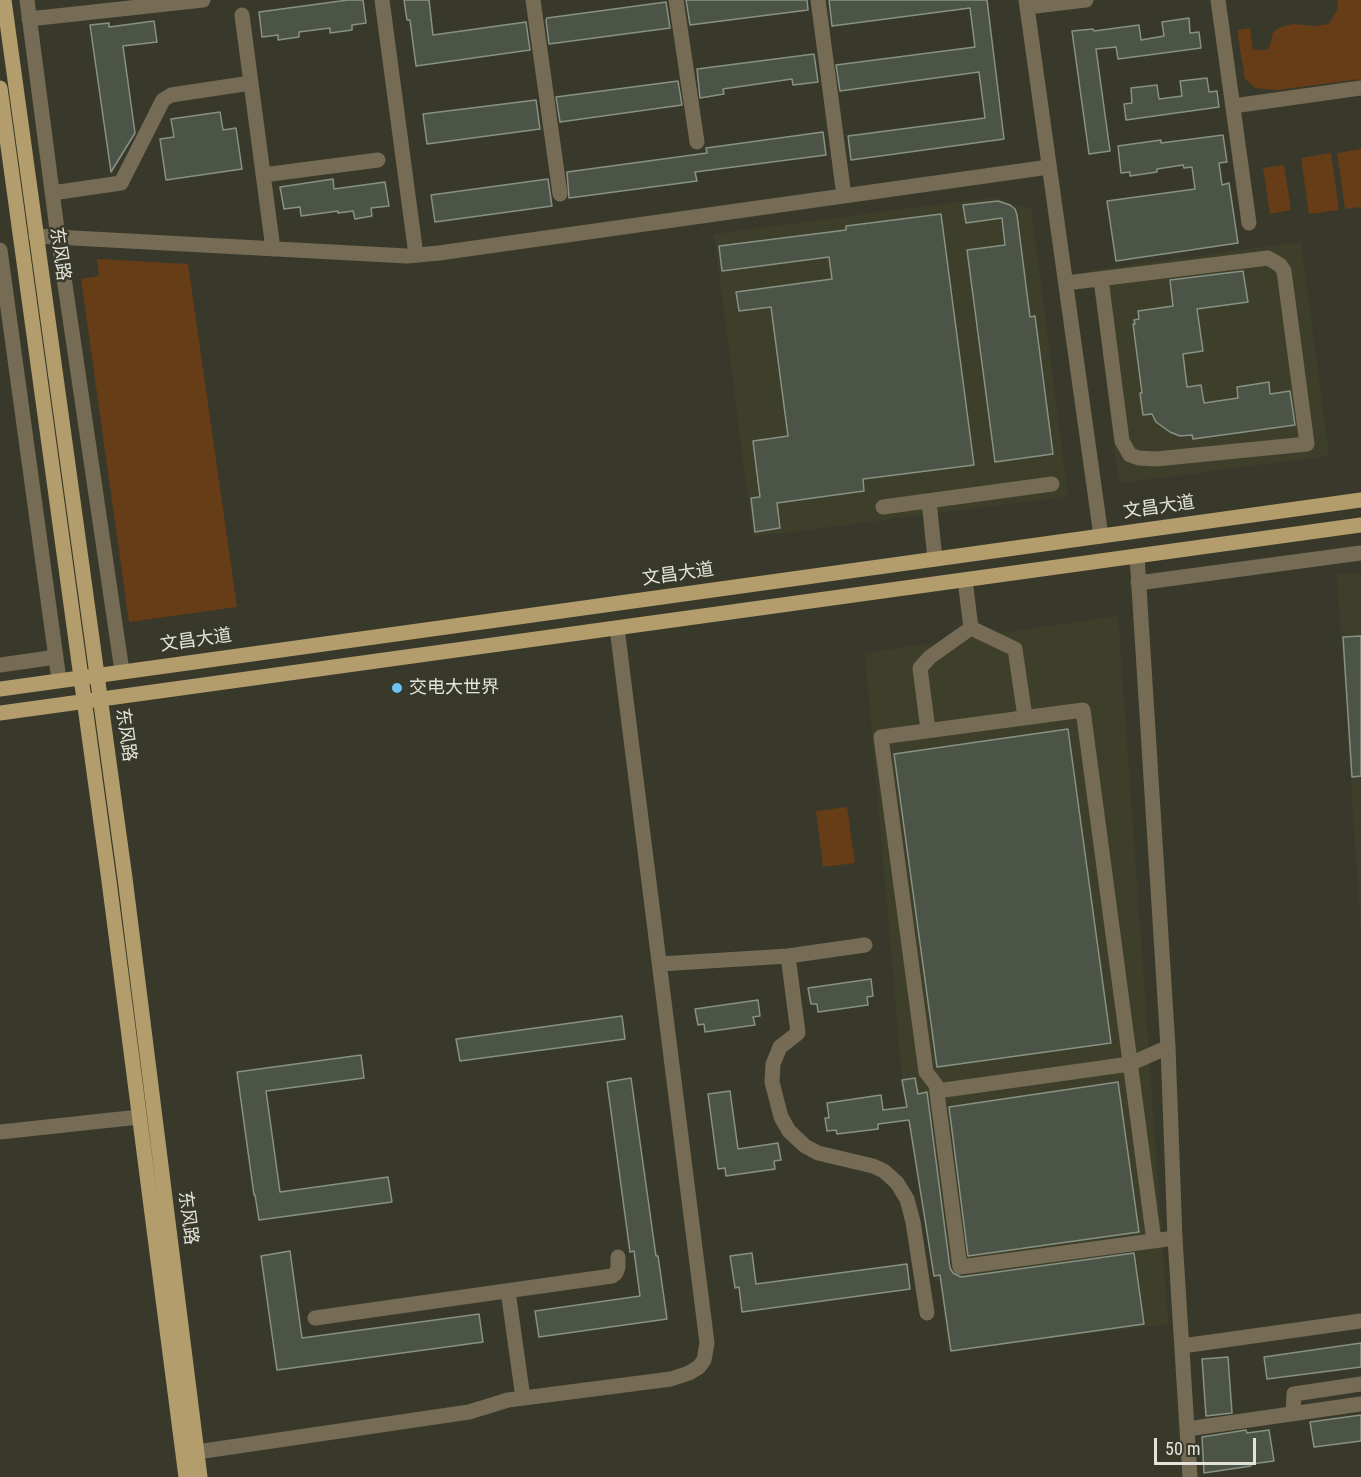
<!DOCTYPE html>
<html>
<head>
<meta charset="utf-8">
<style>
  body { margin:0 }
  #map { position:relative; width:1361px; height:1477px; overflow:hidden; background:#38392b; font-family:"Roboto Condensed",sans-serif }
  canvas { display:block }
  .scale { position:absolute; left:1154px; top:1438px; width:102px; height:27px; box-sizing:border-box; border:3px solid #e3e3db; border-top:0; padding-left:8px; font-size:18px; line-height:21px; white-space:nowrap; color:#e3e3db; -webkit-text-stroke:4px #38392b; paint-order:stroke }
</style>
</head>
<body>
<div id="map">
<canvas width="1361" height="1477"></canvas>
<div class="scale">50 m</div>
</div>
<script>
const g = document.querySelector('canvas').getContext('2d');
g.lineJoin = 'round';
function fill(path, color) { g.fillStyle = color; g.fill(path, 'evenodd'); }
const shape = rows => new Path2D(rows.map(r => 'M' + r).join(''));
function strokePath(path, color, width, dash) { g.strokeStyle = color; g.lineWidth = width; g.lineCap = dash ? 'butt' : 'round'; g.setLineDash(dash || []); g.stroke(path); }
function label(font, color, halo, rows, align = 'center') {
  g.font = font + ' "Roboto Condensed","Noto Sans SC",sans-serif'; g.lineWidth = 5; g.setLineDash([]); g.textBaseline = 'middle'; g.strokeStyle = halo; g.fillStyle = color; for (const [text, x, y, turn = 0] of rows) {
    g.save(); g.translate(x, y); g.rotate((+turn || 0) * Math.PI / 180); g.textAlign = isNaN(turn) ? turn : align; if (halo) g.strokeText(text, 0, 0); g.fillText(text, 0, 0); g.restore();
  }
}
const built = shape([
  [997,197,1026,209,1031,208,1068,496,753,537,714,234],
  [1301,242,1329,456,1119,483,1092,270],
  [1361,573,1361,933,1337,575],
  [1118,616,1168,1324,948,1351,939,1280,935,1280,934,1276,902,1077,865,653]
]);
const green = shape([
  [1338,0,1361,0,1361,79,1277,90,1255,88,1245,79,1237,30,1250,28,1253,50,1266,50,1270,46,1273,32,1281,27,1293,24,1315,26,1329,24,1337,10],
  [1361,149,1361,207,1345,209,1337,153],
  [1331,153,1339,210,1309,214,1301,158],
  [1284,165,1291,210,1270,214,1263,168],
  [97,259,188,264,237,607,129,622,81,279,99,276],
  [847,807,855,863,823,867,816,811]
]);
const building = shape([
  [348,0,363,0,366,23,352,25,352,30,330,33,330,28,299,32,299,37,278,40,278,35,262,37,259,12,348,0],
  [404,0,429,0,433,35,526,22,530,50,416,66,410,20,407,20,404,0],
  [686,0,807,0,808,10,690,25,686,0],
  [829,0,987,0,1004,139,851,160,848,136,985,118,979,72,840,91,836,65,975,47,970,8,832,26,829,0],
  [666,2,670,28,549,44,546,20,547,18,666,2],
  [1189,18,1190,33,1199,32,1201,48,1118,59,1116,47,1096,49,1110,151,1089,154,1072,31,1093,29,1094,31,1139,25,1141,40,1164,36,1162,22,1189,18],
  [154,21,157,42,123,46,135,133,111,172,90,25,109,23,109,27,154,21],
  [814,54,818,82,793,85,792,79,723,89,724,94,700,98,697,69,814,54],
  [1207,78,1209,92,1217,91,1219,107,1126,120,1124,104,1132,103,1131,88,1157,85,1159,99,1182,96,1180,81,1207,78],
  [678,81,682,105,560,122,556,97,678,81],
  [536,100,540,129,427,144,423,114,536,100],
  [220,112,223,130,236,128,242,169,166,180,160,139,174,137,171,119,220,112],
  [823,132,826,155,695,172,697,181,569,198,567,172,707,153,706,148,823,132],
  [1223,135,1227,162,1219,163,1222,185,1229,183,1238,243,1116,261,1107,201,1195,189,1192,167,1184,168,1183,165,1157,169,1157,172,1130,176,1130,172,1121,173,1118,146,1161,140,1161,143,1223,135],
  [333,179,334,189,385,182,389,206,371,208,372,216,355,219,353,211,338,213,338,211,301,216,300,207,284,209,280,187,333,179],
  [548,179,552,206,435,222,431,195,548,179],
  [998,201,1010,205,1015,209,1017,215,1030,317,1035,316,1053,454,995,462,967,250,1005,245,1002,218,966,223,963,205,998,201],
  [941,214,974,465,863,479,864,491,777,503,780,528,755,532,751,498,760,497,753,441,788,436,771,307,739,311,736,292,832,279,829,257,722,271,719,246,846,230,846,226,941,214],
  [1243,271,1248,302,1197,309,1203,351,1183,354,1187,387,1201,385,1204,403,1238,398,1237,387,1269,382,1270,394,1290,391,1295,425,1193,439,1192,435,1180,436,1170,432,1156,422,1152,414,1143,415,1140,393,1142,393,1133,324,1135,324,1134,320,1139,319,1138,311,1173,306,1170,280,1243,271],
  [1361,636,1361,776,1352,777,1343,637,1361,636],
  [1068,729,1111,1043,937,1067,894,754,1068,729],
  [871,979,873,996,867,997,868,1005,818,1012,817,1004,811,1004,808,988,871,979],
  [758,1000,760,1016,753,1017,755,1025,705,1032,704,1024,698,1025,695,1009,758,1000],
  [622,1016,625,1039,460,1061,456,1039,622,1016],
  [361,1055,364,1078,266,1091,280,1192,388,1177,392,1202,259,1220,255,1195,254,1195,237,1072,361,1055],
  [631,1078,656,1256,658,1256,667,1319,539,1337,535,1311,640,1296,634,1251,630,1252,607,1082,631,1078],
  [915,1078,918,1094,927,1092,950,1268,953,1273,961,1277,1134,1253,1144,1324,951,1351,940,1275,934,1276,909,1120,878,1124,878,1129,837,1134,836,1130,827,1131,825,1118,829,1118,827,1103,881,1095,883,1110,907,1107,902,1080,915,1078],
  [1118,1082,1139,1232,968,1256,949,1107,1118,1082],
  [730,1091,738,1149,778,1143,781,1160,774,1161,775,1169,726,1176,725,1168,718,1169,708,1094,730,1091],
  [290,1251,302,1338,479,1314,483,1342,277,1370,261,1256,290,1251],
  [752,1253,756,1284,907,1264,910,1289,742,1312,739,1287,735,1288,730,1256,752,1253],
  [1361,1343,1361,1367,1267,1379,1264,1357,1361,1343],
  [1228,1357,1232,1413,1206,1416,1202,1359,1228,1357],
  [1361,1415,1361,1441,1314,1447,1310,1422,1361,1415],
  [1246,1430,1247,1433,1269,1430,1274,1461,1251,1464,1251,1466,1204,1473,1202,1437,1246,1430]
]);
const minor = shape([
  [27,0,58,237,122,671],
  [382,0,416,255],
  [533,0,560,194],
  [676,0,697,142],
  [818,0,844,196],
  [1026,0,1101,536],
  [1218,0,1249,223],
  [1027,7,1086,0],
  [242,15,273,249],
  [29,19,203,0],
  [1233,106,1361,88],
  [263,175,378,160],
  [52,193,121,183,163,100,171,95,251,83],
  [36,236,407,256,439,253,1049,167],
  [0,250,59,680],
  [1066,283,1268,258,1280,265,1284,271,1307,444,1156,459,1139,458,1130,455,1122,441,1101,279],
  [929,501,935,559],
  [883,507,1052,484],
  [1137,556,1168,1047,1175,1238,1190,1477],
  [965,580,971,628],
  [1138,583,1361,553],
  [0,665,56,657],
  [928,730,920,668,930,657,971,628,1015,649,1025,717],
  [788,956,798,1033,780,1047,773,1064,772,1082,781,1117,789,1131,805,1146,818,1153,873,1166,884,1171,897,1183,907,1199,913,1222,927,1313],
  [660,964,788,956,865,945],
  [937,1091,1130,1064,1168,1047],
  [0,1132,139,1117],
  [1154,1241,1083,710,881,737,926,1072,936,1085,960,1267,1175,1238],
  [508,1291,523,1398],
  [315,1318,612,1276,616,1273,618,1267,618,1257],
  [1182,1346,1361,1321],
  [1293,1414,1294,1394,1361,1384],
  [1187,1429,1361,1404],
  [197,1452,469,1412,508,1400,671,1379,689,1373,699,1367,704,1360,707,1343,617,628]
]);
const major = shape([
  [4,0,125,878,200,1477],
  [0,88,109,881,186,1477],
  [0,689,1361,500],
  [0,713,1361,525]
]);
const markers = [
  [397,688,6,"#6dc2f3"]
];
const streetNames = [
  ["东风路",59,254,82],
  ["文昌大道",1159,508,-8],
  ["文昌大道",678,575,-8],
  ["文昌大道",196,641,-8],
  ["东风路",125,735,82],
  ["东风路",187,1218,83]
];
const poiNames = [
  ["交电大世界",409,688]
];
fill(built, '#3e3f2a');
fill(green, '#663d16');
fill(building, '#4c5448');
strokePath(building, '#889284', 1.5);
strokePath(minor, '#766b54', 15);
strokePath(major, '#b39d6c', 15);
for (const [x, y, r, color] of markers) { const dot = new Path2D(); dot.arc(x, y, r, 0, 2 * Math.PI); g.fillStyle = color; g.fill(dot); strokePath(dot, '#38392b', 2); }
label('18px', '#e3e3db', '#38392b', streetNames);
label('18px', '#e3e3db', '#38392b', poiNames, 'left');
</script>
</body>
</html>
